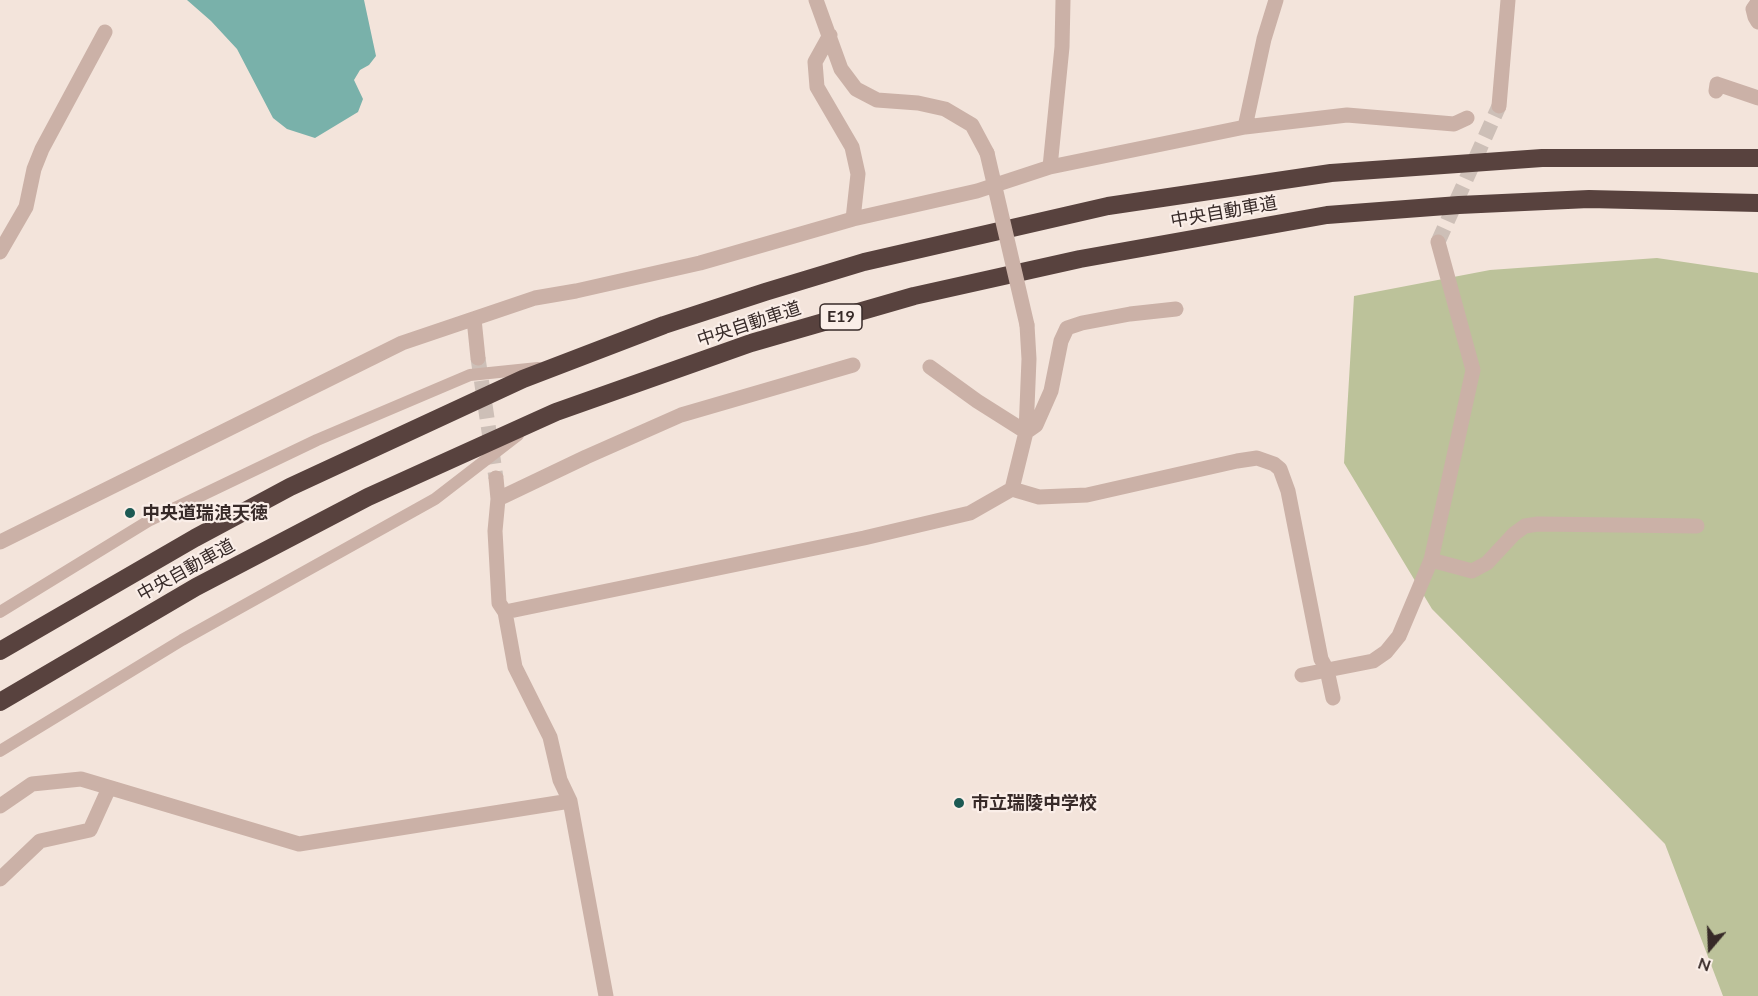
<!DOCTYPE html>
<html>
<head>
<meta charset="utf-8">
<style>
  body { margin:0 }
  #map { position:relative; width:1758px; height:996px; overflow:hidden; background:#f3e4db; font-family:Lato,sans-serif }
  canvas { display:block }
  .north { position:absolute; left:1680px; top:918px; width:60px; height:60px; -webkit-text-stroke:4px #faeee8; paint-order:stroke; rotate:199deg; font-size:16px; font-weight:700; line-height:24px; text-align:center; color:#372a28 }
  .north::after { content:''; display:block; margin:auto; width:21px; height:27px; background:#372a28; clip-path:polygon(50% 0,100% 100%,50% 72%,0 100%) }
</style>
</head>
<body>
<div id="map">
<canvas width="1758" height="996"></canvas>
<div class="north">N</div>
</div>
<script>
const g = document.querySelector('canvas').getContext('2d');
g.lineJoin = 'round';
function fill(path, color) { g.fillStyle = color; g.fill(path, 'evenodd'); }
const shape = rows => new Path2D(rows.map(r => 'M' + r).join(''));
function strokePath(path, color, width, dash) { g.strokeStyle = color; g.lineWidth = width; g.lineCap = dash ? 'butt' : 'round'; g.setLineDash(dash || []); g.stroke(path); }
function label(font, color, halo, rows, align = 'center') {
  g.font = font + ' Lato,"Noto Sans JP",sans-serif'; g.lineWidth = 4.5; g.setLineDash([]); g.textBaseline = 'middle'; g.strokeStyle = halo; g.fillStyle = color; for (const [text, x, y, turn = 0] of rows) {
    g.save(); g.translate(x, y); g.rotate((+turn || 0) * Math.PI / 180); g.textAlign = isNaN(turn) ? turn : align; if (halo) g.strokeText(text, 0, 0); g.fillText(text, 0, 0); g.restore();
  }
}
const green = shape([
  [1657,258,1758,273,1758,996,1723,996,1665,844,1432,609,1344,463,1354,296,1490,270]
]);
const water = shape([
  [187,0,364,0,376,56,369,65,360,70,354,80,363,99,358,112,315,138,287,129,273,118,237,49,211,21]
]);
const minorTunnel = shape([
  [1438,242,1499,106],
  [478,358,496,478]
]);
const service = shape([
  [0,612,150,520,317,440,470,375,538,368],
  [0,751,182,640,435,499,518,435]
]);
const minor = shape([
  [816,0,841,69,856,89,877,100,918,103,945,109,972,125,987,153],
  [1758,2,1753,9,1755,17,1758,22],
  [830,35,815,62,817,87,852,147,858,174,853,219,977,191,1050,167,1245,127,1347,115,1454,124,1467,118],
  [1716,91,1717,84,1758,98],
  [1499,106,1508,0],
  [1245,127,1264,39,1276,0],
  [1050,167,1062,47,1063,0],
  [0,252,26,207,34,169,42,149,105,32],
  [474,319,478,358],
  [930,367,977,401,1026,432,1036,425,1051,391,1061,341,1067,328,1082,323,1130,314,1176,309],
  [496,478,498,499,495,531,499,603,505,612],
  [1012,489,1026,432,1029,359,1027,325],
  [498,499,586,457,681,415,853,365],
  [0,542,402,343,535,298,576,291,700,263,853,219],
  [1431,560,1472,571,1487,563,1514,534,1525,526,1538,524,1697,526],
  [1302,675,1373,661,1386,652,1399,636,1431,560,1473,370,1438,242],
  [570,801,606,996],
  [0,806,32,784,81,779,299,844,570,801,560,780,550,737,515,667,505,612,864,538,970,513,1012,489,1039,497,1087,495,1237,461,1257,458,1274,464,1280,469,1288,491,1321,659,1327,670,1333,698],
  [0,879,40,841,90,830,109,788]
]);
const motorway = shape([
  [0,651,195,538,290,487,523,379,664,325,765,292,864,262,1108,206,1331,173,1542,158,1758,158],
  [0,702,196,587,368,497,536,421,556,412,751,343,914,296,1080,259,1327,215,1459,205,1589,199,1758,203]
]);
const minorBridge = shape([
  [987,153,1027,325]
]);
const markers = [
  [130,513,6,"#1c5a54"],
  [959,803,6,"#1c5a54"]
];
const shields = [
  [841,317,42]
];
const shieldNames = [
  ["E19",841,317]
];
const streetNames = [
  ["中央自動車道",1224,212,-10],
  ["中央自動車道",749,324,-18],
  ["中央自動車道",186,570,-29]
];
const poiNames = [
  ["中央道瑞浪天徳",142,513],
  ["市立瑞陵中学校",971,803]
];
fill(green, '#bcc29a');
fill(water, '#79b1aa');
strokePath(minorTunnel, '#cdbfb7', 15, [15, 8]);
strokePath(service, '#cbb1a7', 12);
strokePath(minor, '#cbb1a7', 15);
strokePath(motorway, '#58423e', 18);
strokePath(minorBridge, '#cbb1a7', 15);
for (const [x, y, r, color] of markers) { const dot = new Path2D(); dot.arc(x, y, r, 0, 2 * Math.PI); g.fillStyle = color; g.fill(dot); strokePath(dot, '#faeee8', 2); }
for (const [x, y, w] of shields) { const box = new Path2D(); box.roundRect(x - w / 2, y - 13, w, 26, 4.5); g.fillStyle = '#faeee8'; g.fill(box); strokePath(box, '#372a28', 1.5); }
label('bold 16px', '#372a28', null, shieldNames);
label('18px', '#372a28', '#faeee8', streetNames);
label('bold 18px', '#372a28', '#faeee8', poiNames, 'left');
</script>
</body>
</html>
